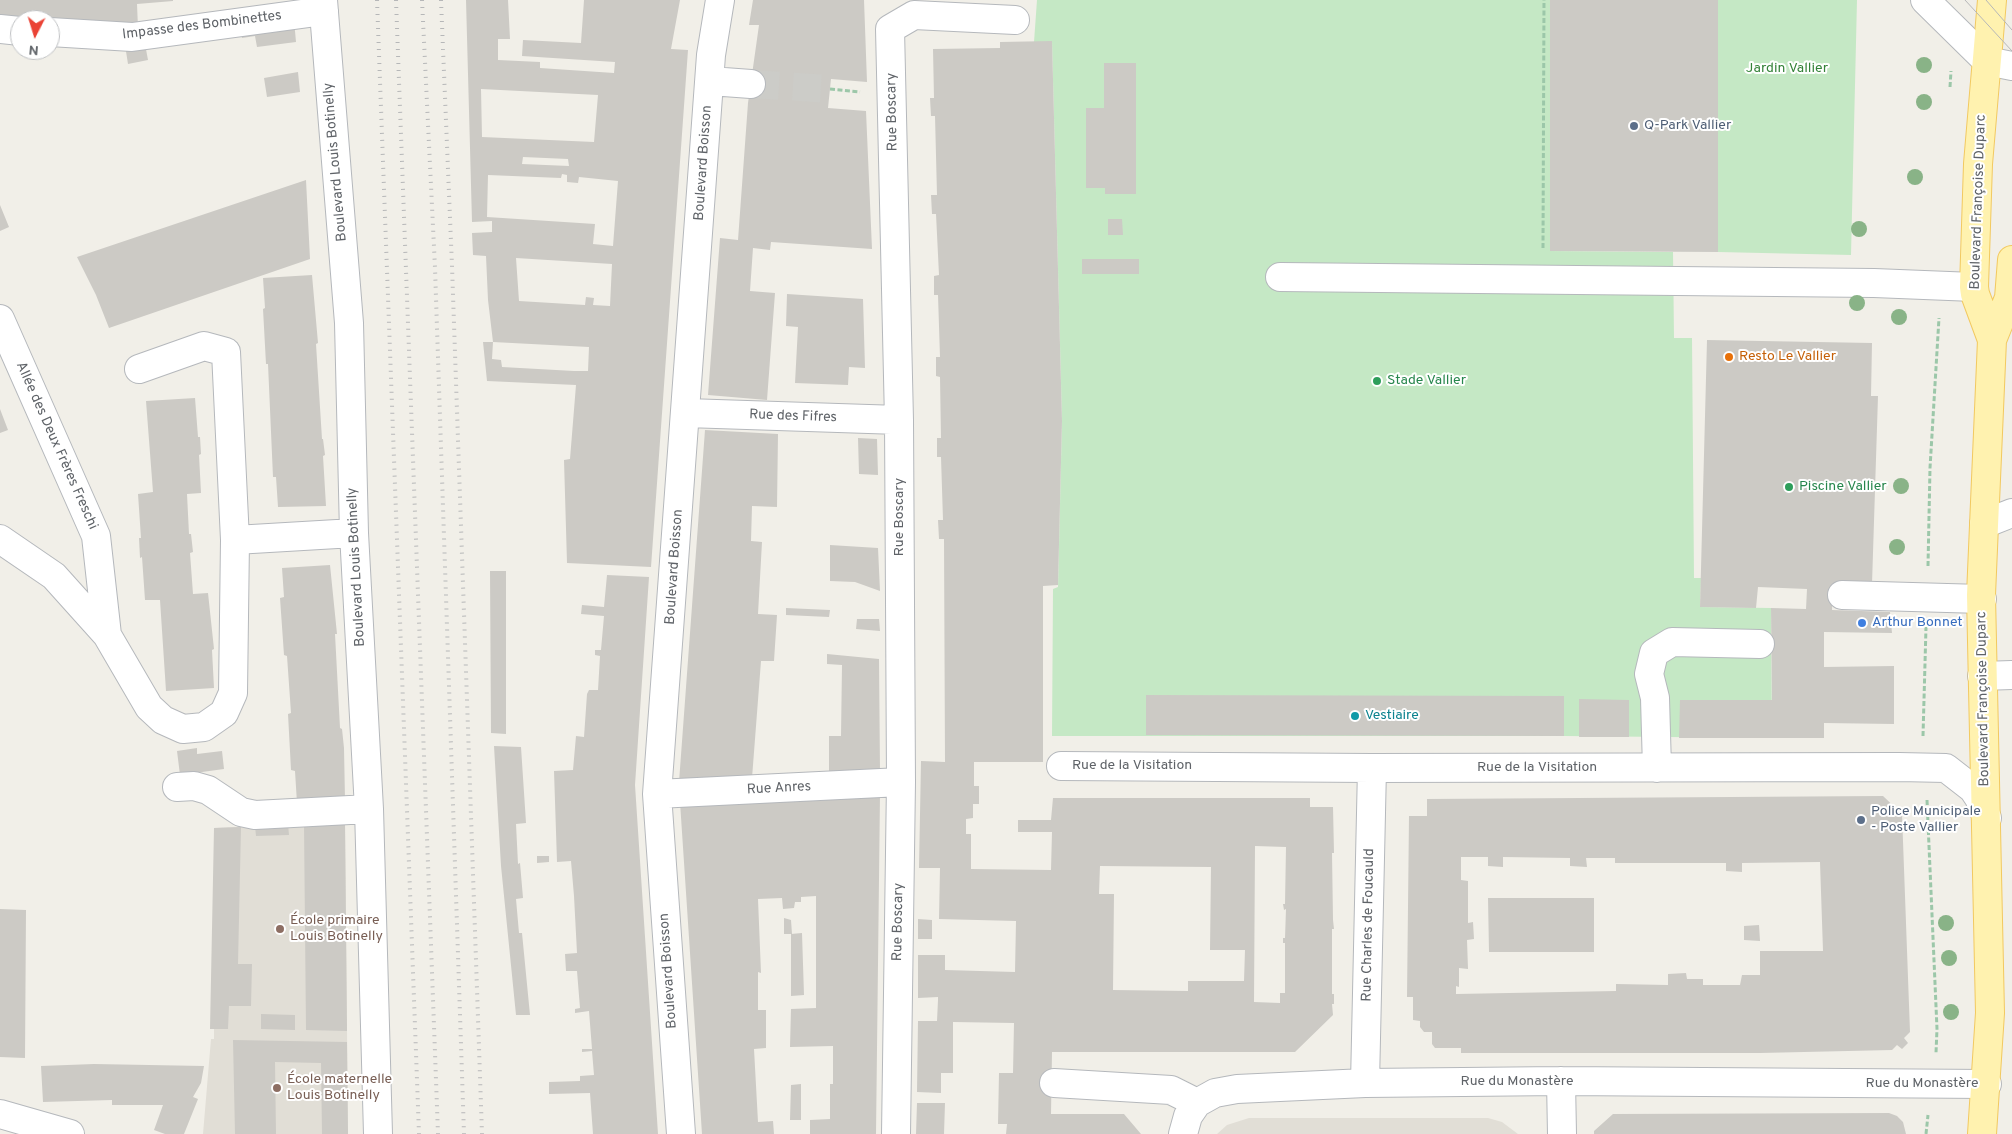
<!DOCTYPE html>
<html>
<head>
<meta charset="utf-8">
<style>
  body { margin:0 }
  #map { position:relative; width:2012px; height:1134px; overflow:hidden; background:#f1efe8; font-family:Overpass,sans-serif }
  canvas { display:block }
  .north { position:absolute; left:10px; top:10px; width:50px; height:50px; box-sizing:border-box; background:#fff; border:1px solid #bfc1c3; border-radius:50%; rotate:185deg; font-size:14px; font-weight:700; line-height:20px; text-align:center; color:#5f6368 }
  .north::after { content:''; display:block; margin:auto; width:18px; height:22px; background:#ea4335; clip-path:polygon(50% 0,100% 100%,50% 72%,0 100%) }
</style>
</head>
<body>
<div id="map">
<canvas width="2012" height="1134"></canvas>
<div class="north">N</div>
</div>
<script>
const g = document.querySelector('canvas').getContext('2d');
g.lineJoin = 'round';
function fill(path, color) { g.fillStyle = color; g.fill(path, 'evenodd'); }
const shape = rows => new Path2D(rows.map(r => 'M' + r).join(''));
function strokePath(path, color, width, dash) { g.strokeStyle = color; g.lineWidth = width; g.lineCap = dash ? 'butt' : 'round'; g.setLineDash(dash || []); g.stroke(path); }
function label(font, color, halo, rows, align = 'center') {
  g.font = font + ' Overpass,sans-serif'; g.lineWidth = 4; g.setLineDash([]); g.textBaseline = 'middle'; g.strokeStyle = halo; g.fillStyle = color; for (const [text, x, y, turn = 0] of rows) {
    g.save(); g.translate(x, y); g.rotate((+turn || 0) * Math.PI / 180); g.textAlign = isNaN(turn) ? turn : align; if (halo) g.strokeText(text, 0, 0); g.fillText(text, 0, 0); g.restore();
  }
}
const education = shape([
  [345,822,348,1134,203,1134,211,1039,214,1039,214,828],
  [1249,1118,1488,1118,1502,1122,1518,1134,1217,1134,1227,1125]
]);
const green = shape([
  [1037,0,1550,0,1550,251,1673,252,1674,338,1692,338,1694,578,1701,578,1700,607,1771,608,1772,738,1564,736,1052,736,1053,589,1058,587,1062,421,1052,42,1034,42],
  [1718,0,1857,0,1851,255,1718,252]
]);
const building = shape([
  [0,0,173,0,173,1,137,4,138,28,50,20,0,21],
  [466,0,508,0,510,39,498,39,498,60,540,62,540,68,614,73,615,62,522,56,523,40,581,43,584,0,680,0,671,49,688,50,651,567,567,563,564,460,570,459,576,385,487,381,483,342,493,342,492,359,501,360,502,367,574,371,588,371,589,347,493,342,488,300,486,256,473,255,472,233,492,232,492,221,472,222],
  [481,89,598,95,594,142,482,137],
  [523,157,568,159,569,166,522,164],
  [562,174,567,175,567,182,578,183,579,177,618,181,613,246,593,244,595,224,487,217,488,175,561,178],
  [516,258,612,264,610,306,593,305,594,298,586,297,585,305,519,301],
  [753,0,864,0,867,82,831,79,828,108,866,111,872,249,771,242,770,250,753,248,750,291,775,293,767,400,708,395,720,238,738,240,748,103,759,25,749,25],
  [1550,0,1718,0,1718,252,1550,251],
  [294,20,296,42,257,47,255,36,242,38,240,29],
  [1052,41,1062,421,1058,585,1043,586,1043,762,974,762,974,786,979,786,979,804,973,804,973,818,966,819,966,834,971,834,971,869,1051,870,1052,832,1018,832,1018,820,1051,820,1053,798,1310,798,1310,807,1333,807,1334,853,1332,853,1333,920,1334,929,1332,929,1332,994,1334,994,1334,1004,1332,1004,1333,1015,1295,1052,1052,1052,1051,1114,1124,1114,1141,1134,1006,1134,1007,1124,998,1124,999,1073,1013,1073,1014,1023,953,1022,953,1073,941,1073,941,1093,917,1092,918,1021,937,1021,938,1000,938,997,918,998,918,955,945,955,945,970,1015,972,1016,921,939,919,940,868,919,868,921,761,945,762,944,539,939,539,938,520,943,520,941,457,937,457,937,438,941,438,940,377,936,376,936,357,940,357,938,295,934,295,934,276,939,275,936,214,932,214,931,195,937,195,935,116,931,116,930,98,934,98,933,49,1000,48,1000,42],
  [1255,846,1286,847,1285,904,1283,904,1284,910,1286,909,1285,938,1283,938,1283,943,1285,943,1285,993,1280,993,1280,1003,1254,1002],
  [1100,866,1211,867,1210,950,1245,950,1244,981,1188,981,1188,991,1113,990,1114,894,1099,894],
  [145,44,148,60,128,64,125,45],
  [1104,63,1136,63,1136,194,1105,194,1105,188,1086,188,1086,108,1104,108],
  [298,72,300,92,267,97,264,78],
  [306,180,310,259,109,328,96,295,77,257],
  [0,205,9,227,0,231],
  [1108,219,1122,219,1123,235,1108,235],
  [1082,259,1139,259,1139,274,1082,274],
  [312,275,318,343,316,344,322,439,323,439,325,455,323,456,326,506,278,507,276,477,273,477,268,364,266,364,263,309,265,308,263,278],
  [787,294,863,299,865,368,849,367,848,385,795,383,798,327,786,326],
  [1707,340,1872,343,1871,396,1878,396,1872,584,1833,583,1832,610,1890,612,1892,633,1824,632,1824,667,1894,666,1894,724,1824,723,1824,738,1679,738,1680,700,1772,700,1771,608,1806,609,1807,589,1758,587,1756,608,1700,607],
  [195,398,198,437,200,437,201,454,199,455,201,493,187,494,189,534,191,534,193,552,190,553,193,594,208,593,214,649,212,650,214,688,166,691,160,600,145,600,142,557,140,558,139,538,141,538,138,494,153,492,146,401],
  [0,409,8,430,0,433],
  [705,430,778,434,777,507,752,506,751,541,762,542,758,614,777,615,774,661,761,661,752,778,679,782],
  [858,438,877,439,878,475,859,474],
  [830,545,878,548,880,591,855,582,830,581],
  [330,565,337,634,335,634,340,728,342,729,344,748,345,800,297,803,295,771,291,770,288,714,291,713,287,656,284,655,280,598,284,597,282,568],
  [490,571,506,571,506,734,491,733],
  [607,575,649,577,635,785,658,1134,593,1134,590,1093,549,1094,549,1082,580,1081,580,1076,594,1075,592,1051,582,1052,582,1049,592,1049,589,1011,575,1013,575,1009,580,1008,577,971,566,971,565,954,577,953,574,896,571,861,557,862,554,771,573,770,576,736,584,737,587,694,589,690,598,690,600,656,595,655,595,650,601,650,604,616,581,614,582,605,604,607],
  [786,608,830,610,829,617,786,615],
  [857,619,879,619,880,631,856,629],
  [827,654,879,659,880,772,829,773,829,736,841,736,842,665,827,664],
  [1146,695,1564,696,1564,736,1146,735],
  [1579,699,1629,700,1629,737,1579,737],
  [494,746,521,747,526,823,516,824,518,864,520,863,523,898,516,899,519,933,522,933,530,1015,516,1015,501,866],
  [197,748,197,754,222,751,224,769,180,775,177,751],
  [880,794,876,1134,810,1134,810,1120,830,1119,830,1084,833,1084,833,1046,790,1047,791,1009,816,1008,816,896,801,897,801,902,795,902,794,908,783,909,782,898,758,899,761,973,758,972,758,1010,766,1010,766,1048,754,1049,758,1122,773,1121,774,1134,702,1134,680,802],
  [1883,796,1902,814,1910,1032,1904,1038,1908,1043,1902,1049,1897,1045,1892,1050,1760,1053,1461,1053,1461,1048,1435,1048,1432,1044,1432,1032,1424,1032,1420,1027,1420,1021,1413,1020,1413,997,1407,997,1409,816,1427,816,1427,799],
  [1461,857,1488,857,1488,866,1503,867,1503,857,1570,858,1570,866,1587,867,1586,858,1615,858,1615,863,1726,863,1726,871,1742,872,1742,863,1820,862,1823,951,1760,951,1760,975,1742,975,1740,985,1703,985,1703,979,1687,979,1686,973,1668,974,1668,985,1616,984,1616,991,1456,994,1456,986,1459,987,1459,968,1468,969,1467,940,1474,939,1473,922,1468,923,1468,881,1461,880],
  [345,822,347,1031,306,1030,304,824],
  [288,824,289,835,256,836,255,826],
  [241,827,238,964,252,964,251,1006,229,1006,228,1029,210,1029,214,828],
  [537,856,549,856,549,862,537,863],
  [1488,898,1594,898,1594,952,1489,952],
  [0,909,26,910,25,1058,0,1057],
  [784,918,791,920,792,934,784,934],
  [918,919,932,920,932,939,918,939],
  [1759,925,1760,941,1744,940,1744,926],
  [802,933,804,995,791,996,791,934],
  [261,1014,295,1015,295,1030,261,1029],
  [233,1040,347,1042,348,1134,322,1134,321,1063,275,1062,276,1134,235,1134],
  [94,1064,204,1066,201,1083,193,1097,198,1099,184,1134,165,1134,154,1130,163,1105,112,1105,112,1100,43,1102,41,1066],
  [801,1084,801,1120,790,1120,791,1085],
  [917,1103,945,1103,944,1134,916,1134],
  [1889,1113,1897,1116,1903,1122,1906,1134,1594,1134,1594,1131,1613,1114]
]);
const minorTunnel = shape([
  [751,84,830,89]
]);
const path = shape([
  [1950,87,1951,71],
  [830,89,860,92],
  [1543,248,1544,0],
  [1928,566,1930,468,1939,318],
  [1923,736,1926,627],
  [1927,800,1937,1029,1936,1053],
  [1926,1134,1928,1115]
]);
const minor = shape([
  [323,0,349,323,354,533,369,809,378,1134],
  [1925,0,1987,61,2012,66],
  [0,29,20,31],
  [50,32,132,37,324,11],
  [710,81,751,84],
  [1280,277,1874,283,1974,287],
  [0,319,96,536,107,635],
  [686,413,899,420],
  [1984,524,2012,513],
  [0,539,54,576,107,635,149,707,163,720,183,729,204,727,224,713,233,693,235,540,226,352,204,346,139,369],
  [235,540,354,533],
  [1842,595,1982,599],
  [1982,676,2012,675],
  [1061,766,1372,768,1899,767,1946,768,1973,789,1979,798,1987,818],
  [1657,768,1655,698,1649,674,1654,653,1672,642,1760,644],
  [177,787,194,786,208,790,241,812,255,815,369,809],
  [657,794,901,782],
  [1561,1081,1562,1134],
  [1054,1083,1171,1090,1197,1103],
  [1365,1083,1372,768],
  [1197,1103,1215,1093,1237,1089,1365,1083,1561,1081,1987,1084],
  [0,1114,70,1134],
  [681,1134,657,794,711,55,720,0],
  [896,1134,901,782,899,420,890,29,914,15,1015,20],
  [1183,1134,1188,1116,1197,1103]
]);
const major = shape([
  [1992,340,1975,294,1974,287,1978,164,1992,0],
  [1982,1134,1990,1013,1981,595,1992,340,2009,298,2012,260]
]);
const tram = shape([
  [1965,0,2012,51],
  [1986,0,2012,30]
]);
const rail = shape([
  [377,0,419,1134],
  [396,0,438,1134],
  [422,0,435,268,464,1134],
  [441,0,452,266,482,1134]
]);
const trees = [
  [1924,65],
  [1924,102],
  [1915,177],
  [1859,229],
  [1857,303],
  [1899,317],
  [1901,486],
  [1897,547],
  [1946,923],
  [1949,958],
  [1951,1012]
];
const markers = [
  [1634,126,5,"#5c6f8a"],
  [1729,357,5,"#e8710a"],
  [1377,381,5,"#2e9e5b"],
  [1789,487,5,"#2e9e5b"],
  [1862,623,5,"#3f7fe0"],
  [1355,716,5,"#0f9aa8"],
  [1861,820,5,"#5c6f8a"],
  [280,929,5,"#8d6e63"],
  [277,1088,5,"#8d6e63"]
];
const streetNames = [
  ["Impasse des Bombinettes",202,26,-7],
  ["Rue Boscary",893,112,-91],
  ["Boulevard Louis Botinelly",336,162,-95],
  ["Boulevard Boisson",704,163,-86],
  ["Boulevard Françoise Duparc",1979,202,-88],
  ["Rue des Fifres",793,417,2],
  ["Allée des Deux Frères Freschi",56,446,66],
  ["Rue Boscary",900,517,-90],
  ["Boulevard Louis Botinelly",357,567,-93],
  ["Boulevard Boisson",675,567,-86],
  ["Boulevard Françoise Duparc",1984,699,-91],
  ["Rue de la Visitation",1132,766],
  ["Rue de la Visitation",1537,768],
  ["Rue Anres",779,789,-3],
  ["Rue Boscary",899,922,-89],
  ["Rue Charles de Foucauld",1369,925,-89],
  ["Boulevard Boisson",669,971,-94],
  ["Rue du Monastère",1517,1082],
  ["Rue du Monastère",1922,1084]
];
const parkNames = [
  ["Jardin Vallier",1787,69]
];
const serviceNames = [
  ["Q-Park Vallier",1644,126],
  ["Police Municipale",1871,812],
  ["- Poste Vallier",1871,828]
];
const foodNames = [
  ["Resto Le Vallier",1739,357]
];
const leisureNames = [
  ["Stade Vallier",1387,381],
  ["Piscine Vallier",1799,487]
];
const shopNames = [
  ["Arthur Bonnet",1872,623]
];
const cultureNames = [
  ["Vestiaire",1365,716]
];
const educationNames = [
  ["École primaire",290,921],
  ["Louis Botinelly",290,937],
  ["École maternelle",287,1080],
  ["Louis Botinelly",287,1096]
];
fill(education, '#e1ded6');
fill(green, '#c5e8c5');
fill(building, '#cccac5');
strokePath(minorTunnel, '#ccccc8', 28, [28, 14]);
strokePath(minor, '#b5b8bc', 30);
strokePath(major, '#f2c960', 30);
strokePath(path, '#9cc7a9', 3, [5, 2.5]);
strokePath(minor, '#fff', 28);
strokePath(major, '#fff2af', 28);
strokePath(tram, '#b6b7b8', 1);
strokePath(rail, '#b6b7b8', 4, [1, 6]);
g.fillStyle = '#89b387';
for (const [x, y] of trees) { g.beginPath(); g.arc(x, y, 8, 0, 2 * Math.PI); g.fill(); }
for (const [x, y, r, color] of markers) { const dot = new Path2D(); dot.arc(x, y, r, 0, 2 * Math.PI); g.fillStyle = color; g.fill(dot); strokePath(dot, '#fff', 2); }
label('14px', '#5f6368', '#fff', streetNames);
label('14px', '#348238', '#fff', parkNames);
label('14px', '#4e5e75', '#fff', serviceNames, 'left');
label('14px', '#c56008', '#fff', foodNames, 'left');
label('14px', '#27864d', '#fff', leisureNames, 'left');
label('14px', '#366cbe', '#fff', shopNames, 'left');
label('14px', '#0d838f', '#fff', cultureNames, 'left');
label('14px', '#785e54', '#fff', educationNames, 'left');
</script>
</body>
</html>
